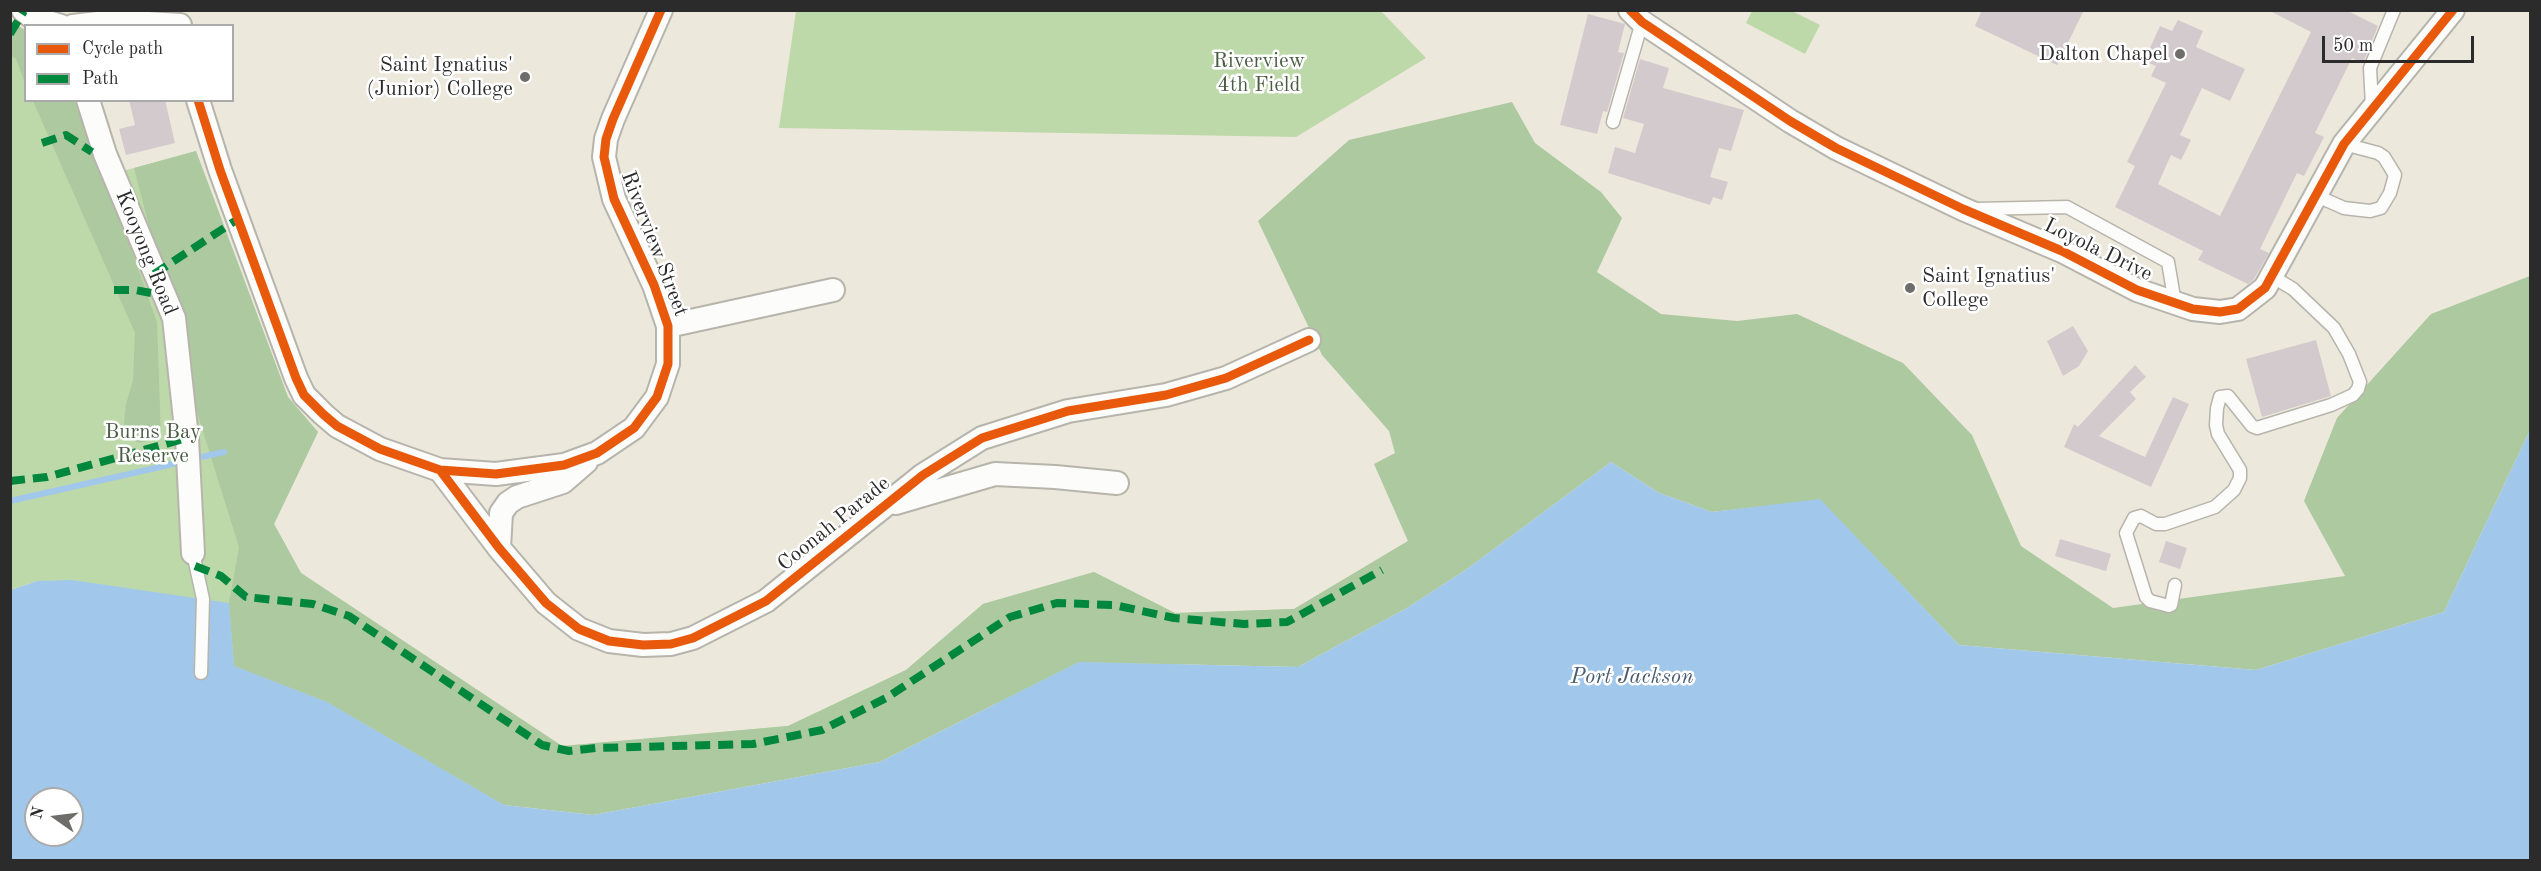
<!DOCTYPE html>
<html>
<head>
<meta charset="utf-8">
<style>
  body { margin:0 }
  #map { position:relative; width:2541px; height:871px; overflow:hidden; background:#ede8dc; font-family:"Old Standard TT",serif }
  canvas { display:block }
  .frame { position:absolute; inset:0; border:12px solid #2b2b2b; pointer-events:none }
  .legend { position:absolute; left:24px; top:24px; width:210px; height:78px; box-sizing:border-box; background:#fff; border:2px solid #aaa; margin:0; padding:8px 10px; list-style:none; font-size:18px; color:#2b2b2b }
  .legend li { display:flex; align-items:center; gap:12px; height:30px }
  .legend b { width:30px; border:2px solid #aaa }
  .north { position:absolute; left:24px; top:787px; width:60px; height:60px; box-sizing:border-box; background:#fff; border:2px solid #aaa; border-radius:50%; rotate:284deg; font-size:16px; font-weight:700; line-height:24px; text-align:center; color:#2b2b2b }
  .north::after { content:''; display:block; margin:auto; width:21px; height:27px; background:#6f6d69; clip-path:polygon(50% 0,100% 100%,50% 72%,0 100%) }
  .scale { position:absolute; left:2322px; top:36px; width:152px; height:27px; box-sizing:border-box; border:3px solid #2b2b2b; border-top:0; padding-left:8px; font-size:18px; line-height:21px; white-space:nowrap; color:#2b2b2b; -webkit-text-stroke:4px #fff; paint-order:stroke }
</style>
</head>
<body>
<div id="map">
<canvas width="2541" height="871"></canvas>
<div class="frame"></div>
<ul class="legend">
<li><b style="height:8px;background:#e8590c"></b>Cycle path</li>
<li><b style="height:8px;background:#00873e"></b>Path</li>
</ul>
<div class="north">N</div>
<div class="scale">50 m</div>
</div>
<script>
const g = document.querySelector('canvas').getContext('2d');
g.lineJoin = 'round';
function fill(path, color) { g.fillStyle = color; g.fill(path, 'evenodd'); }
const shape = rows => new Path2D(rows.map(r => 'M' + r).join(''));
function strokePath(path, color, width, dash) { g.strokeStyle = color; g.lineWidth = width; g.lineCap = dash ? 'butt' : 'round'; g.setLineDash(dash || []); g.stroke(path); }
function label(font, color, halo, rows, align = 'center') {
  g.font = font + ' "Old Standard TT",serif'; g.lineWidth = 5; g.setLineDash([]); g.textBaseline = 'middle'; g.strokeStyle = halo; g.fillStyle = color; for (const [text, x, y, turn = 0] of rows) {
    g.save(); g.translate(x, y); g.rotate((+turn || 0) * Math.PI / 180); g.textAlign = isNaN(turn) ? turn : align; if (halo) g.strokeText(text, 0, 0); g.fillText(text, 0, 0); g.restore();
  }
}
const green = shape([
  [796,11,1381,11,1426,58,1296,137,779,128],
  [1792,11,1820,25,1805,54,1746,23,1752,11],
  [11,21,25,30,26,100,75,101,105,176,196,151,288,397,318,432,274,524,301,573,562,746,788,726,906,670,983,604,1094,572,1175,613,1294,609,1408,541,1407,608,1184,665,504,805,37,581,11,590]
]);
const forest = shape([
  [10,21,25,30,25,83,16,59,11,56],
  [33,101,75,101,105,176,157,322,161,437,139,443,127,437,124,422,126,404,133,380,135,333],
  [1512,102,1535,143,1601,192,1622,218,1597,272,1661,314,1737,321,1797,314,1903,363,1972,435,2021,546,2113,608,2345,576,2304,501,2337,418,2431,314,2530,276,2530,430,2444,612,2256,670,1959,645,1820,500,1712,512,1659,493,1611,462,1467,569,1407,608,1298,667,1079,662,880,762,593,815,504,805,327,702,234,666,229,603,239,547,199,419,134,168,196,151,288,397,318,432,274,524,301,573,562,746,788,726,906,670,983,604,1094,572,1175,613,1294,609,1408,541,1374,464,1395,453,1389,431,1322,355,1258,221,1349,140]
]);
const water = shape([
  [2530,430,2530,860,11,860,11,590,37,581,72,580,229,603,234,666,327,702,504,805,593,815,880,762,1079,662,1298,667,1407,608,1467,569,1611,462,1659,493,1712,512,1820,499,1959,645,2256,670,2444,612],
  [36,799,72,799,72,835,36,835]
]);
const stream = shape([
  [192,459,224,452],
  [10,501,182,462]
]);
const building = shape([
  [1982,10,2084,10,2057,65,1975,26],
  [2268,10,2346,10,2378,26,2363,63,2352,58,2315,133,2324,137,2304,176,2297,173,2260,249,2269,253,2254,279,2248,284,2198,260,2203,251,2115,207,2135,166,2127,162,2166,83,2151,76,2156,66,2144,61,2160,26,2172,31,2178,20,2203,31,2196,47,2245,69,2230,101,2202,88,2180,135,2191,140,2181,160,2171,155,2158,184,2220,216,2311,32],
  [1588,14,1625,24,1618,52,1624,53,1607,112,1603,111,1597,134,1560,125],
  [1640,59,1669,68,1663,88,1744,110,1731,151,1719,148,1710,177,1728,182,1722,200,1713,197,1710,205,1608,173,1615,147,1635,153,1644,124,1623,118],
  [129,100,165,100,175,143,126,155,119,129,135,125],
  [2073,326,2088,351,2079,366,2063,376,2047,341],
  [2316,340,2331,396,2262,417,2246,359],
  [2135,365,2146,377,2130,392,2136,399,2099,436,2145,457,2173,397,2189,404,2151,487,2064,447,2074,424,2078,427],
  [2060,539,2111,554,2106,571,2055,556],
  [2166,541,2187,548,2180,569,2159,562]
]);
const lane = shape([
  [2372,106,2370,68,2394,10],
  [1613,122,1642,22],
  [2317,196,2344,208,2370,211,2381,208,2390,193,2395,175,2384,157,2378,153,2344,144],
  [1976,209,2067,207,2168,262,2175,303],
  [193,553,203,599,201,673],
  [2175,585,2171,605,2169,606,2150,601,2146,597,2126,533,2134,518,2141,516,2156,524,2165,524,2215,507,2234,490,2240,478,2240,470,2218,434,2216,425,2217,408,2220,397,2228,396,2252,426,2257,428,2331,405,2353,395,2358,389,2360,382,2349,354,2334,328,2293,289,2273,277]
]);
const street = shape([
  [23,10,32,17,61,26],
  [1630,10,1642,22,1790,121,1836,148,1963,209,2062,251,2137,290,2193,309,2220,312,2238,309,2265,288,2344,144,2453,10],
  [73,26,115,21,180,25],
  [88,100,105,154,174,318,187,438,193,553],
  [198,100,220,170,296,378,304,395,323,414,337,426,380,449,440,470,496,474,564,465,597,453,634,428,657,397,668,364,668,326,654,285,614,199,604,157,606,139,613,119,661,10],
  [668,326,833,290],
  [440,470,499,548,546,603,579,629,609,641,643,645,671,644,693,638,766,601,923,475,982,438,1068,411,1166,395,1226,378,1309,340],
  [896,503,995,474,1055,477,1117,483],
  [499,548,501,513,508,503,517,497,563,482,586,462]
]);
const quiet = shape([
  [10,34,24,11],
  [42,143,66,135,92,152],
  [154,274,238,219],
  [114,290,135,290,151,293],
  [10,481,47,477,187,438],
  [195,566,221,576,246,597,313,604,349,616,542,745,569,751,596,748,753,744,822,730,886,698,1010,617,1057,603,1114,605,1174,618,1244,624,1287,622,1382,570]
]);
const cycleway = shape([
  [1630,10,1642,22,1790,121,1836,148,1963,209,2062,251,2137,290,2193,309,2220,312,2238,309,2265,288,2344,144,2453,10],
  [198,100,220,170,296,378,304,395,323,414,337,426,380,449,440,470,496,474,564,465,597,453,634,428,657,397,668,364,668,326,654,285,614,199,604,157,606,139,613,119,661,10],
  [440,470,499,548,546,603,579,629,609,641,643,645,671,644,693,638,766,601,923,475,982,438,1068,411,1166,395,1226,378,1309,340]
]);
const markers = [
  [2180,54,6,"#6f6d69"],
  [525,77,6,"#6f6d69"],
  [1910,288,6,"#6f6d69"]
];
const poiNames = [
  ["Dalton Chapel",2168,54],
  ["Saint Ignatius'",513,65],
  ["(Junior) College",513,89],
  ["Saint Ignatius'",1922,276,"left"],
  ["College",1922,300,"left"]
];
const parkNames = [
  ["Riverview",1259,61],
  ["4th Field",1259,85],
  ["Burns Bay",153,432],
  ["Reserve",153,456]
];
const streetNames = [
  ["Riverview Street",654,244,69],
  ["Loyola Drive",2098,250,26],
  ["Kooyong Road",146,253,68],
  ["Coonah Parade",834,524,-39]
];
const waterNames = [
  ["Port Jackson",1632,677]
];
fill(green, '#bed9a9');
fill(forest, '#adc9a0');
fill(water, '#a1c8eb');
strokePath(stream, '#a1c8eb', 6);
fill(building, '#d3cace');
strokePath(lane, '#b7b4ac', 15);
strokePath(street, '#b7b4ac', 26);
strokePath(lane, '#fcfcfa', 12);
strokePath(street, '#fcfcfa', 22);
strokePath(quiet, '#00873e', 8, [15, 8]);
strokePath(cycleway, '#e8590c', 9);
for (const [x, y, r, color] of markers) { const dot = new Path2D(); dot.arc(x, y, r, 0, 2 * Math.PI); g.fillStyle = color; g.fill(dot); strokePath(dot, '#fff', 2); }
label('21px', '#2b2b2b', '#fff', poiNames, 'right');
label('21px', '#4b5c44', '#fff', parkNames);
label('21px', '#2b2b2b', '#fff', streetNames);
label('italic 22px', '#495d70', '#fff', waterNames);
</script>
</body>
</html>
